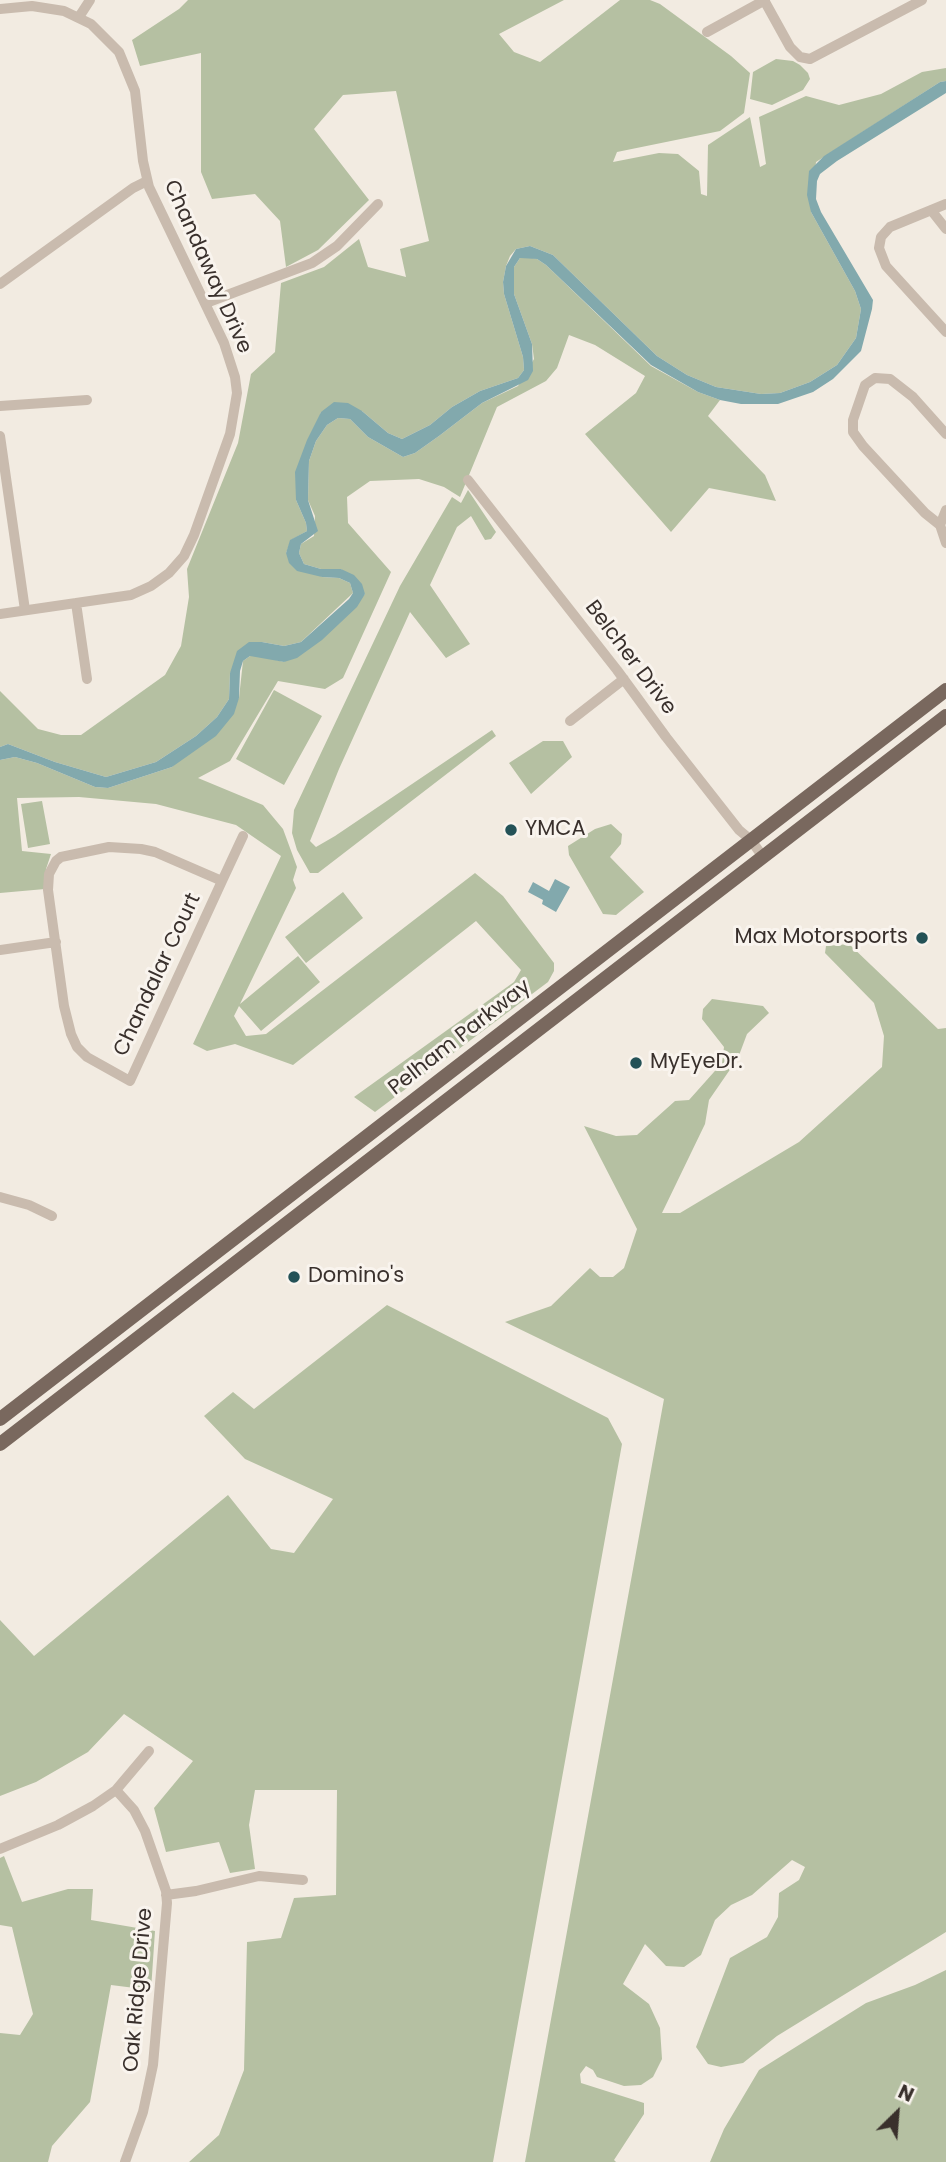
<!DOCTYPE html>
<html>
<head>
<meta charset="utf-8">
<style>
  body { margin:0 }
  #map { position:relative; width:946px; height:2162px; overflow:hidden; background:#f2ebe1; font-family:Poppins,sans-serif }
  canvas { display:block }
  .north { position:absolute; left:862px; top:2078px; width:70px; height:70px; -webkit-text-stroke:5px #f9f4ee; paint-order:stroke; rotate:25deg; font-size:19px; font-weight:700; line-height:28px; text-align:center; color:#39302c }
  .north::after { content:''; display:block; margin:auto; width:24px; height:32px; background:#39302c; clip-path:polygon(50% 0,100% 100%,50% 72%,0 100%) }
</style>
</head>
<body>
<div id="map">
<canvas width="946" height="2162"></canvas>
<div class="north">N</div>
</div>
<script>
const g = document.querySelector('canvas').getContext('2d');
g.lineJoin = 'round';
function fill(path, color) { g.fillStyle = color; g.fill(path, 'evenodd'); }
const shape = rows => new Path2D(rows.map(r => 'M' + r).join(''));
function strokePath(path, color, width, dash) { g.strokeStyle = color; g.lineWidth = width; g.lineCap = dash ? 'butt' : 'round'; g.setLineDash(dash || []); g.stroke(path); }
function label(font, color, halo, rows, align = 'center') {
  g.font = font + ' Poppins,sans-serif'; g.lineWidth = 6; g.setLineDash([]); g.textBaseline = 'middle'; g.strokeStyle = halo; g.fillStyle = color; for (const [text, x, y, turn = 0] of rows) {
    g.save(); g.translate(x, y); g.rotate((+turn || 0) * Math.PI / 180); g.textAlign = isNaN(turn) ? turn : align; if (halo) g.strokeText(text, 0, 0); g.fillText(text, 0, 0); g.restore();
  }
}
const green = shape([
  [188,0,564,0,499,34,514,52,540,62,620,0,650,0,660,4,731,56,750,73,744,113,720,131,617,152,613,162,659,153,678,154,699,171,701,194,707,196,708,145,750,117,760,167,766,164,759,117,806,96,839,105,881,94,922,72,946,68,946,81,940,82,816,162,811,212,855,291,861,309,856,338,837,365,810,382,780,393,761,394,716,387,687,375,657,356,553,255,530,246,516,249,510,256,506,266,503,282,504,294,523,357,524,370,518,378,480,391,452,407,430,425,402,439,388,433,362,411,321,412,296,500,306,523,307,531,291,540,286,553,322,577,339,578,350,583,353,593,301,642,284,646,262,642,230,673,229,699,217,717,196,736,156,762,106,777,55,762,8,744,0,747,0,691,38,729,61,735,81,735,165,675,181,646,189,597,187,569,238,443,251,374,275,352,281,283,324,267,359,239,368,267,406,277,400,249,429,241,396,91,343,95,314,129,369,200,318,250,286,267,280,221,255,194,212,199,201,172,201,53,140,66,132,40,179,9],
  [776,59,793,61,800,65,808,73,810,79,803,90,772,105,750,99,753,72],
  [527,257,537,259,546,265,651,366,698,392,720,400,708,416,765,475,776,501,709,488,671,532,585,434,636,393,645,376,595,345,569,335,557,368,546,381,497,407,460,497,444,487,419,479,370,481,347,497,348,523,391,572,343,678,325,689,278,681,230,761,198,778,263,805,283,829,297,867,293,880,296,888,240,1004,298,956,320,982,261,1031,239,1006,234,1016,246,1036,266,1034,475,873,503,896,554,963,554,971,548,982,375,1112,354,1097,514,982,521,970,476,921,293,1065,235,1044,207,1051,193,1044,281,856,236,825,156,804,79,797,17,798,22,851,51,854,46,869,45,889,0,893,0,760,15,757,37,763,95,787,108,788,172,767,239,698,243,661,250,656,260,656,284,662,365,594,341,569,321,569,304,564,299,553,301,544,314,536,315,516,308,500,309,461,316,441,327,425,338,418,350,419,368,437,403,457,415,453,439,436,482,403,518,386,534,359,532,344,514,294,514,267,520,258],
  [468,490,496,532,491,539,485,540,471,516,457,527,430,585,470,644,446,658,410,612,339,769,310,841,316,847,335,836,492,730,496,736,318,873,310,873,297,850,292,833,294,810,400,586,452,497,461,503],
  [274,690,322,716,284,785,236,759],
  [543,741,563,741,572,757,531,794,509,763],
  [42,801,50,844,28,848,21,804],
  [611,824,622,834,621,844,610,857,644,892,616,915,603,914,569,855,568,846,595,829],
  [343,892,363,918,306,963,285,937],
  [849,944,938,1029,946,1028,946,1932,777,2036,743,2063,721,2067,708,2064,696,2047,730,1958,767,1937,778,1917,779,1893,799,1880,805,1867,792,1860,752,1895,731,1905,715,1920,701,1955,684,1967,666,1966,645,1944,623,1984,649,2004,660,2028,662,2059,653,2077,641,2085,624,2086,597,2077,593,2070,586,2066,580,2074,581,2083,644,2103,644,2114,614,2160,616,2162,525,2162,664,1399,505,1322,551,1306,590,1268,600,1277,613,1277,624,1268,637,1229,584,1126,616,1136,637,1135,675,1101,689,1100,722,1063,724,1047,702,1019,703,1009,712,999,763,1006,769,1013,747,1034,738,1058,709,1100,705,1124,662,1213,680,1213,799,1142,882,1067,884,1036,874,1003,825,953,826,946],
  [387,1305,608,1418,622,1444,493,2162,189,2162,219,2135,244,2070,247,1942,281,1938,294,1898,336,1895,337,1790,255,1790,249,1825,255,1869,230,1873,219,1842,166,1852,154,1808,193,1761,124,1714,88,1752,36,1782,0,1796,0,1620,34,1656,228,1495,271,1549,294,1553,333,1499,245,1459,204,1416,233,1392,254,1409],
  [4,1856,22,1902,68,1889,93,1889,91,1920,155,1931,151,1990,111,1985,90,2102,52,2146,48,2162,0,2162,0,2033,20,2035,33,2014,12,1927,0,1925,0,1858],
  [946,1970,946,2162,710,2162,724,2129,759,2070,866,2003,915,1985]
]);
const water = shape([
  [946,81,946,93,837,161,820,174,817,181,816,199,821,212,873,300,872,309,861,351,833,379,813,392,778,404,741,404,720,400,698,392,651,365,546,265,537,259,520,258,514,267,514,294,532,344,533,371,528,380,482,403,439,436,415,453,403,457,368,437,350,419,338,418,327,425,316,441,309,461,308,500,318,531,301,544,299,553,304,564,321,569,341,569,354,575,362,584,365,594,357,607,322,640,297,658,284,662,250,656,243,661,240,671,239,698,234,714,216,736,172,767,108,788,95,787,37,763,15,757,0,760,0,747,8,744,55,762,106,777,156,762,196,736,217,717,229,699,230,673,237,651,249,642,262,642,284,646,301,642,349,599,353,593,350,583,339,578,322,577,297,571,289,563,286,553,290,540,307,531,306,523,296,500,295,472,307,440,321,412,334,402,348,403,362,411,388,433,402,439,430,425,452,407,480,391,518,378,524,370,523,357,504,294,503,282,506,266,516,249,530,246,553,255,657,356,687,375,716,387,761,394,780,393,810,382,837,365,856,338,861,309,855,291,811,212,807,195,809,171,824,156,940,82],
  [555,879,570,887,556,912,542,904,543,900,528,892,533,882,549,891]
]);
const minor = shape([
  [764,0,790,47,800,57,810,59,922,0],
  [0,9,32,6,64,11,91,24,119,52,135,91,143,161,149,187,224,343,235,377,237,393,230,434,194,535,184,556,169,573,151,586,131,595,0,614],
  [79,17,90,0],
  [707,32,765,0],
  [946,204,890,227,881,237,879,248,886,266,946,332],
  [931,210,946,229],
  [0,284,133,188,147,181],
  [206,303,312,263,337,246,378,204],
  [0,406,87,400],
  [0,436,25,610],
  [468,480,617,670,666,737,739,830,751,840,763,857],
  [946,510,940,525,946,543],
  [940,525,925,513,863,446,853,432,853,420,865,385,875,378,890,379,913,397,946,434],
  [76,603,87,679],
  [570,721,624,679],
  [109,847,141,849,155,852,222,881,130,1081,87,1057,77,1047,71,1034,64,1006,48,890,49,874,56,861,61,857,109,847],
  [222,881,243,836],
  [0,950,56,942],
  [0,1197,29,1205,52,1216],
  [116,1790,134,1810,145,1831,166,1891,167,1903,153,2065,143,2112,125,2162],
  [0,1849,58,1825,93,1806,116,1790,149,1751],
  [166,1895,196,1891,259,1876,303,1880]
]);
const major = shape([
  [0,1419,946,690],
  [0,1444,946,716]
]);
const markers = [
  [511,830,7,"#245257"],
  [922,938,7,"#245257"],
  [636,1063,7,"#245257"],
  [294,1277,7,"#245257"]
];
const streetNames = [
  ["Chandaway Drive",207,267,66],
  ["Belcher Drive",630,658,53],
  ["Chandalar Court",158,975,-65],
  ["Pelham Parkway",460,1038,-38],
  ["Oak Ridge Drive",139,1990,-85]
];
const poiNames = [
  ["YMCA",525,830],
  ["Max Motorsports",908,938,"right"],
  ["MyEyeDr.",650,1063],
  ["Domino's",308,1277]
];
fill(green, '#b5c0a2');
fill(water, '#82a9ad');
strokePath(minor, '#c9bbae', 10);
strokePath(major, '#79685e', 14);
for (const [x, y, r, color] of markers) { const dot = new Path2D(); dot.arc(x, y, r, 0, 2 * Math.PI); g.fillStyle = color; g.fill(dot); strokePath(dot, '#f9f4ee', 2.5); }
label('21px', '#39302c', '#f9f4ee', streetNames);
label('21px', '#39302c', '#f9f4ee', poiNames, 'left');
</script>
</body>
</html>
